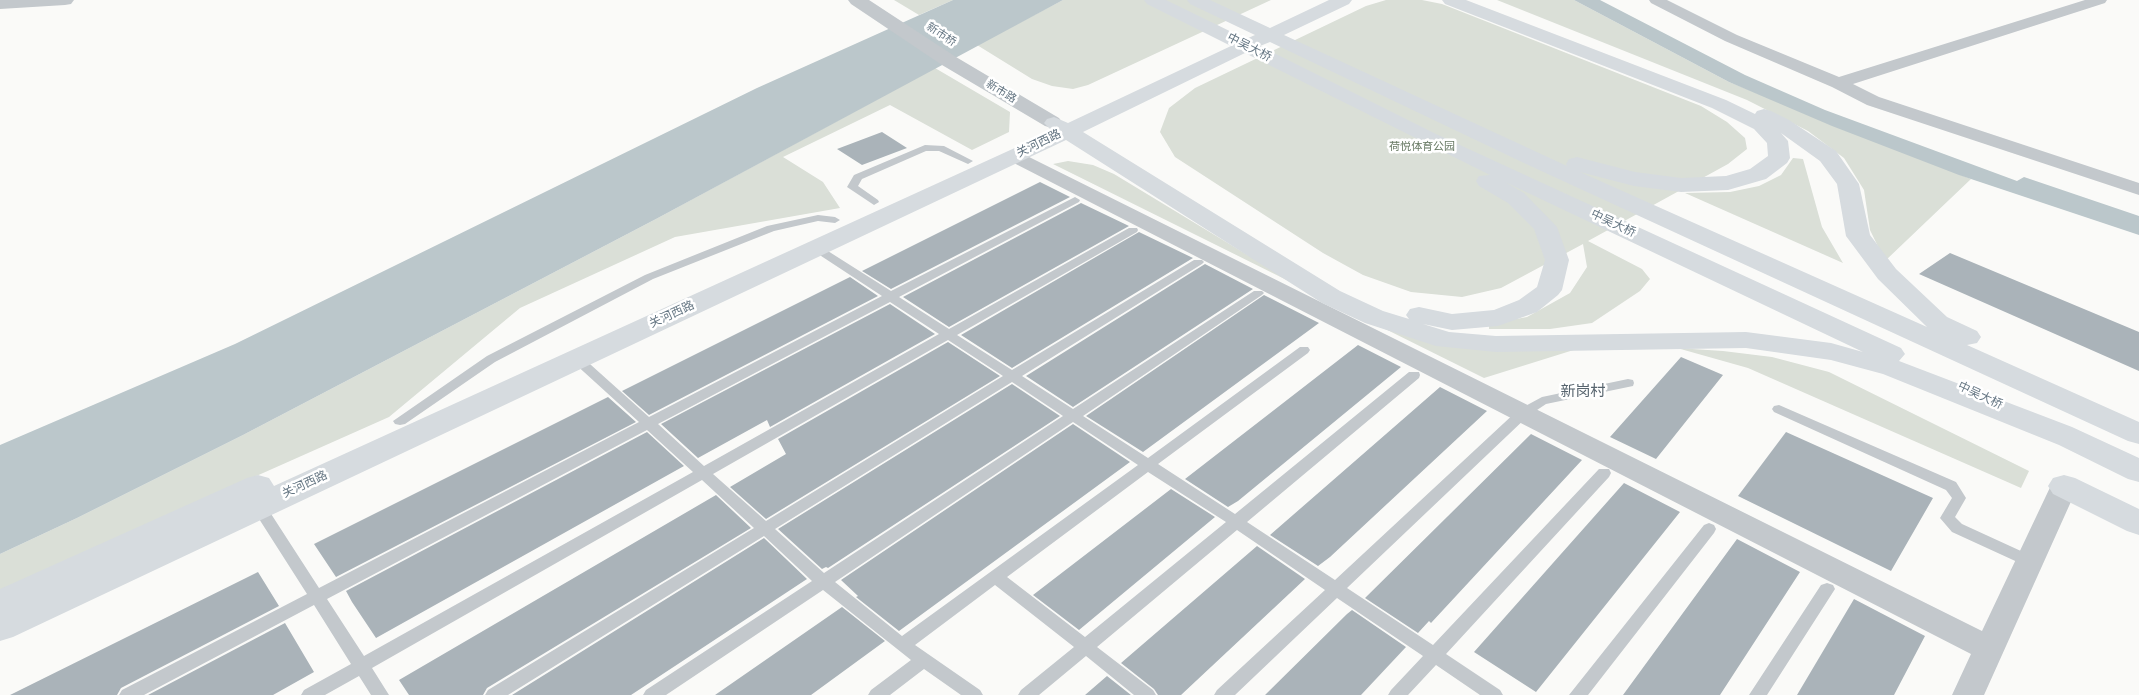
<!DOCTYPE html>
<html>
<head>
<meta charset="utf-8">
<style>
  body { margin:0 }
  canvas { display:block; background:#fafaf8 }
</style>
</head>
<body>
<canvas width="2139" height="695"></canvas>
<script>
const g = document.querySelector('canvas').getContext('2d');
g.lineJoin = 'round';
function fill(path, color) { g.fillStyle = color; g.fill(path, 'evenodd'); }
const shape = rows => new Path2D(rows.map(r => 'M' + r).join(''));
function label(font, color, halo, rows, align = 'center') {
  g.font = font + ' Poppins,"Noto Sans SC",sans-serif'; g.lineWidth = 5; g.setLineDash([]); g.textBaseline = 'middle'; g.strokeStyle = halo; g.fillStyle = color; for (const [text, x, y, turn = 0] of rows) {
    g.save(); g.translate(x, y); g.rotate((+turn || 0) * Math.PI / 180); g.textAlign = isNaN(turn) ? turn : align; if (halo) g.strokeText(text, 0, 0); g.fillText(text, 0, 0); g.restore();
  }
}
const green = shape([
  [894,0,953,0,919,15],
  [1063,0,1271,0,1088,85,1073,89,1052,86,1032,79,977,45],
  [1386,0,1422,0,1442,4,1701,106,1727,122,1745,138,1747,149,1728,164,1588,241,1642,269,1650,279,1640,291,1592,323,1550,329,1489,329,1489,324,1527,317,1570,293,1587,267,1583,244,1501,288,1462,297,1411,292,1363,275,1323,253,1175,157,1160,132,1169,108,1195,88,1366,6],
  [1497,0,1574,0,1729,82,1971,179,1885,261,1870,230,1864,190,1844,158,1808,131,1747,100],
  [935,68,1010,112,1009,132,972,150,890,105,783,157,823,182,840,208,675,237,520,308,389,417,0,590,0,554,77,518,243,435,656,219],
  [1793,158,1803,159,1822,227,1843,263,1685,193,1730,192,1759,186,1781,175],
  [1068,161,1093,165,1114,174,1246,254,1418,336,1580,348,1484,378,1053,164],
  [1677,348,1723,351,1772,357,1829,372,2029,471,2021,488,1748,368]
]);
const water = shape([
  [953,0,1063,0,656,219,243,435,77,518,0,554,0,445,235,344,757,88],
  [1574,0,1600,0,1745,75,1825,110,2017,181,2024,177,2139,216,2139,235,1959,175,1832,126,1729,82]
]);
const building = shape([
  [882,132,907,148,862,165,837,149],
  [1040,182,1070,197,891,289,862,271],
  [1081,203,1129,226,949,327,903,297],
  [1139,232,1193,258,1012,368,961,335],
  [1950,253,2139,332,2139,371,1919,274],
  [1205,264,1253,289,1073,407,1026,376],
  [850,277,878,296,649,415,622,391],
  [1264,295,1319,323,1143,452,1086,416],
  [890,304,935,334,770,427,767,420,698,458,661,424],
  [948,342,1000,376,766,519,730,487,786,454,778,439],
  [1358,345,1401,367,1238,501,1228,507,1185,479],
  [1681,357,1723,375,1656,459,1610,437],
  [1012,384,1060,416,828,568,826,567,822,569,778,529],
  [1440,387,1487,411,1330,557,1318,566,1270,535],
  [608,397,636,422,336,577,314,544],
  [1073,424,1130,462,899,631,856,597,858,596,841,580],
  [647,432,684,466,376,638,352,602,346,591],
  [1786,432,1933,498,1891,571,1738,496],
  [1531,434,1582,460,1431,623,1429,621,1418,633,1365,598],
  [1624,483,1680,512,1536,692,1474,652],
  [1171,489,1215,517,1079,630,1033,595],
  [716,495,751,528,487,688,483,695,409,695,399,680],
  [764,538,807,579,631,695,512,695],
  [1737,539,1800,572,1720,695,1623,695],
  [1257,546,1305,579,1181,695,1158,695,1154,689,1121,663],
  [258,572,279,606,121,688,117,695,10,695],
  [1854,599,1925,636,1894,695,1797,695],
  [842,607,885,641,811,695,715,695],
  [1352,610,1406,647,1361,695,1265,695,1347,614],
  [285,623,314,672,273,695,148,695],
  [1107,676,1131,695,1085,695]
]);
const service = shape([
  [925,145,944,146,973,161,968,164,939,151,926,151,862,179,858,186,878,200,879,202,874,205,847,187,854,175,925,145],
  [1075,197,1080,200,1079,202,899,297,949,329,1129,228,1137,228,1138,230,1137,232,957,335,1012,370,1194,260,1202,260,1204,262,1202,264,1022,376,1073,409,1254,291,1262,291,1264,293,1262,295,1083,416,1148,458,1300,347,1308,347,1310,350,1308,353,1158,464,1235,514,1409,372,1419,372,1420,375,1419,378,1247,522,1335,580,1518,410,1542,397,1628,379,1633,380,1634,383,1633,386,1546,404,1528,416,1347,588,1433,645,1599,469,1609,469,1611,473,1609,477,1446,654,1500,690,1503,695,1480,695,1436,665,1408,695,1388,695,1391,690,1423,656,1337,598,1235,695,1214,695,1217,690,1325,590,1237,530,1097,647,1153,690,1156,695,1134,695,1086,656,1039,695,1018,695,1021,690,1074,647,995,585,915,645,980,690,983,695,961,695,924,669,890,695,868,695,871,690,911,660,823,590,666,695,643,695,646,690,812,581,764,536,508,695,485,695,488,690,754,528,702,480,372,668,389,695,371,695,359,676,325,695,301,695,304,690,351,664,314,605,144,695,119,695,122,690,307,594,254,511,252,507,254,503,259,502,264,503,319,588,639,422,573,362,571,359,573,356,581,356,649,417,882,296,812,250,810,248,812,246,820,246,891,291,1075,197],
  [890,302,939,334,704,466,658,424,890,302],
  [948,340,1003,376,766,521,713,474,948,340],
  [1012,382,1063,416,824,573,775,529,1012,382],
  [1073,422,1138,465,902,636,835,582,1073,422],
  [647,430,693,472,364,656,327,599,647,430],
  [1148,472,1226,522,1085,637,1007,577,1148,472],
  [818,215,835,217,840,220,835,223,818,221,774,231,653,279,495,362,405,424,400,425,395,424,393,421,487,356,645,275,767,226,818,215],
  [1779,405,1956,482,1966,498,1955,517,1962,524,2034,557,2037,561,2034,565,2029,567,2024,565,1952,532,1940,518,1952,498,1946,490,1774,412,1772,409,1774,406,1779,405],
  [1709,523,1714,525,1716,529,1714,533,1588,695,1569,695,1704,525,1709,523],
  [1827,583,1833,585,1835,589,1767,695,1749,695,1821,585,1827,583]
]);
const minor = shape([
  [1649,0,1667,0,1737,35,1839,77,2085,0,2107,0,2105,3,1853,84,1879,97,2139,183,2139,195,1867,105,1832,87,1725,41,1651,3,1649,0],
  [1015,150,1982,631,2054,479,2064,476,2074,479,2078,486,1984,695,1952,695,1971,654,1008,160,1006,156,1008,152,1015,150]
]);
const tertiary = shape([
  [0,0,74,0,71,4,65,5,0,9,0,0],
  [848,0,869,0,956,57,1059,118,1062,122,1059,126,1052,128,1045,126,942,65,851,4,848,0]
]);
const primary = shape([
  [1144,0,1166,0,1246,39,1255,35,1190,4,1187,0,1210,0,1270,28,1329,0,1352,0,1349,4,1284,35,1567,166,1566,164,1569,159,1577,157,1635,172,1681,178,1726,176,1750,169,1768,156,1767,143,1754,129,1712,108,1445,4,1442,0,1466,0,1726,100,1755,114,1757,111,1764,109,1771,111,1789,120,1836,151,1859,184,1870,235,1896,269,1947,317,1977,331,1981,337,1977,343,1967,345,2139,422,2139,444,2128,441,1524,163,1270,42,1260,46,1436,134,1901,348,1905,354,1899,361,2072,427,2139,458,2139,482,2128,479,2059,445,1883,374,1831,360,1746,348,1496,352,1436,346,1365,323,1322,303,1066,140,13,637,0,641,0,589,247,478,258,475,269,478,274,486,1052,131,1044,123,1047,119,1054,117,1068,123,1231,46,1147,4,1144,0],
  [1245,53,1490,175,1479,176,1476,181,1479,186,1508,203,1534,229,1545,260,1537,287,1519,300,1494,310,1452,314,1419,307,1410,309,1406,315,1409,319,1383,311,1340,291,1083,132,1245,53],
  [1781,133,1820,161,1837,184,1846,236,1878,279,1927,327,1580,172,1634,186,1681,192,1728,190,1766,179,1787,163,1790,158,1788,141,1781,133],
  [1505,182,1863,352,1831,343,1746,332,1496,336,1449,332,1423,324,1452,330,1498,326,1537,312,1558,295,1562,290,1569,260,1557,227,1524,193,1505,182],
  [2064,475,2075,478,2139,509,2139,535,2127,531,2053,494,2048,486,2053,478,2064,475]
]);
const farStreetnames = [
  ["新市桥",941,35,33],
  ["新市路",1001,92,31]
];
const farParknames = [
  ["荷悦体育公园",1422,147]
];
const streetNames = [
  ["中吴大桥",1249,48,27],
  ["关河西路",1039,144,-26],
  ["中吴大桥",1613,224,25],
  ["关河西路",672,315,-25],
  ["中吴大桥",1980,396,25],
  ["关河西路",305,485,-25]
];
const quarterNames = [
  ["新岗村",1583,392]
];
fill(green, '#dadfd7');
fill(water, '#bbc7cb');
fill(building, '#aab3b9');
fill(service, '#c3c8cc');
fill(minor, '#c3c8cc');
fill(tertiary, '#c3c8cc');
fill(primary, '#d6dbdf');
label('11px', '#657683', '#fff', farStreetnames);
label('11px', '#687a64', '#fff', farParknames);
label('12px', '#657683', '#fff', streetNames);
label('15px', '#57646e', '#fff', quarterNames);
</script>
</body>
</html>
